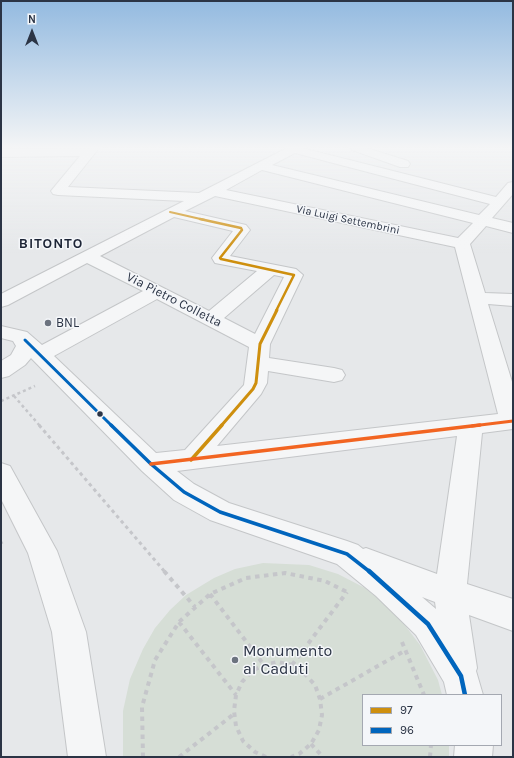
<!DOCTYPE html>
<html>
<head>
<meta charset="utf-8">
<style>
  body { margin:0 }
  #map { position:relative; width:514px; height:758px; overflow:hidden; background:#e6e8ea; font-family:Karla,sans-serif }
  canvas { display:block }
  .frame { position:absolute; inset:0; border:2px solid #2b3445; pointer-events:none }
  .legend { position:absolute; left:362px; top:694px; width:140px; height:52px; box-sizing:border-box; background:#f4f6f9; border:1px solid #a4a8b1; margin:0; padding:5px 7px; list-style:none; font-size:12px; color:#2b3445 }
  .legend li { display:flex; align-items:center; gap:8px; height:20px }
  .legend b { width:20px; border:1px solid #a4a8b1 }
  .north { position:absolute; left:12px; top:12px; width:40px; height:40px; -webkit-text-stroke:3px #f4f6f9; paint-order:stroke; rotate:0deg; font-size:11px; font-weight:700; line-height:16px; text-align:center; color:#2b3445 }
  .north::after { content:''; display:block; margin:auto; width:14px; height:18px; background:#2b3445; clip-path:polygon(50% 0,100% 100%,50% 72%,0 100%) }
</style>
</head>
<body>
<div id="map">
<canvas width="514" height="758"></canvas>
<div class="frame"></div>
<ul class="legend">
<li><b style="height:5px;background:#ce8f0e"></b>97</li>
<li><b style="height:5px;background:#0065bd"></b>96</li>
</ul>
<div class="north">N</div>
</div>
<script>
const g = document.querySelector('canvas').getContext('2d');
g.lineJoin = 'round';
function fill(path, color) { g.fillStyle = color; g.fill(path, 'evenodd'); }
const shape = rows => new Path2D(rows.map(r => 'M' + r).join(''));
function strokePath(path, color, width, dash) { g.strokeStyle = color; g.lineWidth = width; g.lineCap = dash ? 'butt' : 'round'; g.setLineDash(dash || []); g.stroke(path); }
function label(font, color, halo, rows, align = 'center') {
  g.font = font + ' Karla,sans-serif'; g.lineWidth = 3; g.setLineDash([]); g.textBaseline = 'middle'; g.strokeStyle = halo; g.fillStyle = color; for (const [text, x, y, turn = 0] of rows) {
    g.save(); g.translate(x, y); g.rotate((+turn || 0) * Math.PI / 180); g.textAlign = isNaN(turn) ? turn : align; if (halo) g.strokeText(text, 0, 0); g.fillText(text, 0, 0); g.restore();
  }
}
const green = shape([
  [263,563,309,565,338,574,365,588,394,611,420,645,438,680,442,695,363,695,363,745,449,745,449,757,123,757,123,711,130,679,143,649,155,628,170,610,186,595,214,578,235,569]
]);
const pathFar2 = shape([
  [14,396,40,426],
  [1,401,35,386]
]);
const pathFar1 = shape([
  [39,425,165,572],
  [1,542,2,544]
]);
const path = shape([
  [164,571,195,607],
  [210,594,264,665],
  [179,622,236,695],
  [402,642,424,695],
  [292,665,347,592],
  [320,699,406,650],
  [311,744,323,757],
  [143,757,142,707,155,660,179,622,210,594,246,578,285,573,325,581,347,592],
  [179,757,234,714],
  [266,757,255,752,243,741,236,726,234,711,236,695,242,682,252,671,264,665,278,662,292,665,304,673,315,685,320,699,322,715,319,730,311,744,299,754,291,757],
  [430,757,431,745]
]);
const minor = shape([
  [99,148,68,187,199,193,287,148,302,148,496,197,508,183,513,182,513,194,492,218,513,223,513,233,486,226,470,244,485,293,513,294,513,306,488,304,513,385,513,429,482,433,467,584,513,599,513,631,469,615,477,668,476,671,483,695,447,695,444,682,416,635,376,596,337,564,210,520,174,500,142,471,31,358,25,365,9,376,1,378,1,361,11,355,16,346,13,341,1,338,1,326,27,332,42,345,143,291,87,263,8,305,1,307,1,294,184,201,58,195,53,194,51,191,80,156,1,157,1,149,99,148],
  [295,153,490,204,479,215,272,165,295,153],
  [262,170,473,223,458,238,226,190,262,170],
  [215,196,455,247,498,414,217,446,261,394,267,383,268,371,334,382,342,380,345,375,342,370,334,368,269,358,270,344,303,275,296,269,230,256,250,230,246,225,185,211,215,196],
  [174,217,233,231,212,258,215,263,257,271,209,311,100,256,174,217],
  [274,275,284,277,255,334,224,318,274,275],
  [157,299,249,347,244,385,185,450,156,453,54,356,157,299],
  [457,436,437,574,366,548,363,549,358,545,347,541,229,503,194,484,177,471,457,436],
  [422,597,435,602,436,609,422,597],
  [350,148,367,148,408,161,410,164,408,167,400,167,352,150,350,148],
  [1,463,10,466,57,551,86,632,106,757,68,757,52,632,28,553,1,499,1,463],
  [455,745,493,745,492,757,454,757,455,745]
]);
const bus1Far3 = shape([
  [170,212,205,220]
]);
const bus1Far2 = shape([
  [200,219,241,228,242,230,220,258,221,259,294,275,276,311]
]);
const bus1Far1 = shape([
  [221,426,253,389,256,383,260,344,277,310]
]);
const bus1 = shape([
  [191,460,222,425]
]);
const bus2Far2 = shape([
  [25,340,112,426]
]);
const bus2Far1 = shape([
  [111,425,151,464,184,492,220,512,347,554,370,572]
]);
const bus2 = shape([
  [369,571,428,624,461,676,465,695]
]);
const bus3Far1 = shape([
  [472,426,513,421]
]);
const bus3 = shape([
  [151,464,480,425]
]);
const markers = [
  [48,323,4,"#6c737f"],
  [100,414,3.5,"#2b3445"],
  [235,660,4,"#6c737f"]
];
const farStreetnames = [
  ["Via Luigi Settembrini",348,220,12]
];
const streetNames = [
  ["Via Pietro Colletta",174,300,27]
];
const poiNames = [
  ["BNL",56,323]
];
const farDistrictnames = [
  ["BITONTO",51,244]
];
const nearPoinames = [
  ["Monumento",243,651],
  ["ai Caduti",243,669]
];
fill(green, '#d6ded6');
strokePath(minor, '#c4c6c8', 2);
strokePath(pathFar2, '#c5c6ca', 2.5, [3, 3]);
strokePath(pathFar1, '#c5c6ca', 3, [3.5, 3.5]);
strokePath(path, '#c5c6ca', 4, [4.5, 4.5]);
fill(minor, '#f5f6f7');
strokePath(bus1Far3, '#ce8f0e', 2);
strokePath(bus1Far2, '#ce8f0e', 2.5);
strokePath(bus1Far1, '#ce8f0e', 3);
strokePath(bus1, '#ce8f0e', 3.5);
strokePath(bus2Far2, '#0065bd', 3);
strokePath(bus2Far1, '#0065bd', 3.5);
strokePath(bus2, '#0065bd', 4.5);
strokePath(bus3Far1, '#f26522', 3);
strokePath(bus3, '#f26522', 3.5);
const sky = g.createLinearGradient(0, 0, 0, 254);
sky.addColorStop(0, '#93bae0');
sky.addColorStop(0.58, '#f4f5f6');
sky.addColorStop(1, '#f4f5f600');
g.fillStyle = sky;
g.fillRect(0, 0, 514, 254);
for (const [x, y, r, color] of markers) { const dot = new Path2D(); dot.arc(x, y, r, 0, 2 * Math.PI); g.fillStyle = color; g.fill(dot); strokePath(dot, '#f4f6f9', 1.5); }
label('11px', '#2b3445', '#f4f6f9', farStreetnames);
label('13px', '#2b3445', '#f4f6f9', streetNames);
label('13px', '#2b3445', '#f4f6f9', poiNames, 'left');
g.letterSpacing = '1px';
label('bold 14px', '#1d2536', '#f4f6f9', farDistrictnames);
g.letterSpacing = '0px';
label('16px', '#2b3445', '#f4f6f9', nearPoinames, 'left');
</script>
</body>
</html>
